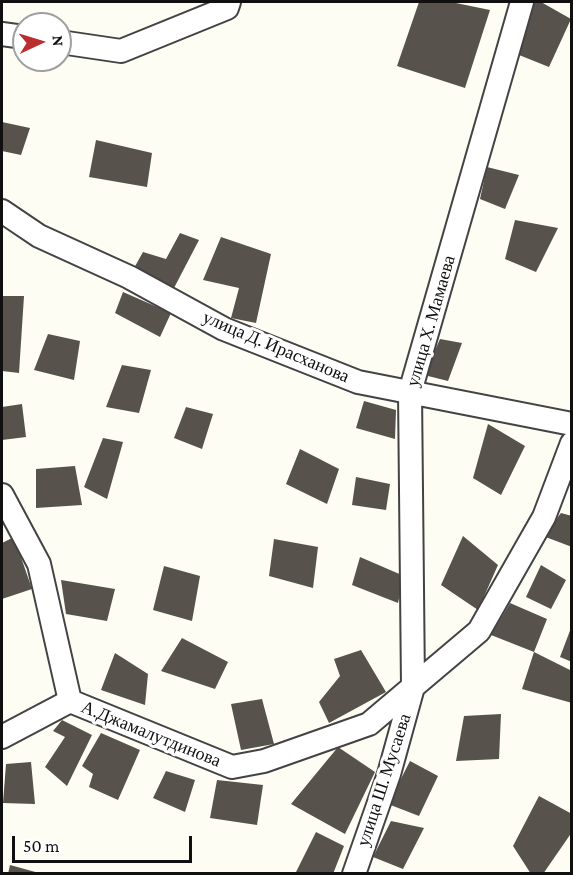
<!DOCTYPE html>
<html>
<head>
<meta charset="utf-8">
<style>
  body { margin:0 }
  #map { position:relative; width:573px; height:875px; overflow:hidden; background:#fefdf4; font-family:"Crimson Pro",serif }
  canvas { display:block }
  .frame { position:absolute; inset:0; border:3px solid #101010; pointer-events:none }
  .north { position:absolute; left:12px; top:12px; width:60px; height:60px; box-sizing:border-box; background:#fff; border:2px solid #9f9f9f; border-radius:50%; rotate:86deg; font-size:16px; font-weight:700; line-height:24px; text-align:center; color:#101010 }
  .north::after { content:''; display:block; margin:auto; width:21px; height:27px; background:#ba2e30; clip-path:polygon(50% 0,100% 100%,50% 72%,0 100%) }
  .scale { position:absolute; left:12px; top:836px; width:180px; height:27px; box-sizing:border-box; border:3px solid #101010; border-top:0; padding-left:8px; font-size:18px; line-height:21px; white-space:nowrap; color:#101010; -webkit-text-stroke:4px #fff; paint-order:stroke }
</style>
</head>
<body>
<div id="map">
<canvas width="573" height="875"></canvas>
<div class="frame"></div>
<div class="north">N</div>
<div class="scale">50 m</div>
</div>
<script>
const g = document.querySelector('canvas').getContext('2d');
g.lineJoin = 'round';
function fill(path, color) { g.fillStyle = color; g.fill(path, 'evenodd'); }
const shape = rows => new Path2D(rows.map(r => 'M' + r).join(''));
function strokePath(path, color, width, dash) { g.strokeStyle = color; g.lineWidth = width; g.lineCap = dash ? 'butt' : 'round'; g.setLineDash(dash || []); g.stroke(path); }
function label(font, color, halo, rows, align = 'center') {
  g.font = font + ' "Crimson Pro",serif'; g.lineWidth = 6; g.setLineDash([]); g.textBaseline = 'middle'; g.strokeStyle = halo; g.fillStyle = color; for (const [text, x, y, turn = 0] of rows) {
    g.save(); g.translate(x, y); g.rotate((+turn || 0) * Math.PI / 180); g.textAlign = isNaN(turn) ? turn : align; if (halo) g.strokeText(text, 0, 0); g.fillText(text, 0, 0); g.restore();
  }
}
const building = shape([
  [419,2,451,2,490,10,465,88,397,66],
  [535,2,541,2,571,19,549,67,514,53],
  [2,122,30,128,21,155,2,151],
  [96,140,152,153,147,187,89,177],
  [487,167,519,175,505,209,480,199],
  [515,220,558,228,536,272,505,259],
  [180,233,199,240,174,288,129,277,143,252,166,259],
  [221,237,271,254,256,323,231,318,239,288,203,280],
  [123,292,171,313,160,337,115,313],
  [2,296,24,296,19,373,2,371],
  [48,334,80,341,74,380,34,370],
  [440,339,462,343,448,381,424,375],
  [122,365,151,370,139,413,106,407],
  [364,401,396,410,395,439,356,428],
  [22,404,26,437,2,440,2,407],
  [186,407,213,414,202,449,174,438],
  [488,424,525,446,501,495,473,478],
  [103,438,123,442,107,499,84,487],
  [300,449,339,469,327,504,286,484],
  [75,466,82,505,36,508,36,469],
  [356,477,390,484,386,510,352,505],
  [561,513,572,516,572,547,543,536],
  [463,536,498,565,478,610,441,585],
  [14,537,32,589,2,599,2,543],
  [274,539,318,547,313,588,269,576],
  [360,557,404,576,398,603,352,585],
  [541,565,566,580,551,609,526,597],
  [164,566,200,576,192,621,153,610],
  [61,580,115,589,107,621,66,614],
  [510,603,547,619,534,652,572,671,572,703,522,689,534,652,491,635],
  [571,628,572,628,572,662,560,657],
  [182,638,228,662,215,689,161,671],
  [361,650,386,692,329,723,319,702,340,676,334,659],
  [115,653,148,674,145,705,101,690],
  [262,699,274,744,241,750,231,704],
  [501,714,499,759,456,761,464,716],
  [62,720,92,735,67,786,45,767,65,737,53,731],
  [101,733,140,750,118,800,89,787,93,774,82,766],
  [338,747,375,772,345,834,291,804],
  [410,761,438,776,419,816,388,804],
  [31,762,35,804,3,803,6,764],
  [166,771,195,780,185,812,153,798],
  [217,780,263,785,257,825,210,818],
  [539,796,572,814,572,832,543,874,531,874,513,846],
  [391,821,424,828,403,869,373,857],
  [316,832,344,846,333,874,295,874],
  [10,865,39,873,38,874,8,874]
]);
const street = shape([
  [2,34,24,37],
  [60,42,121,51,227,8,229,2],
  [2,211,39,236,129,277,224,329,358,382,572,424],
  [2,495,39,564,70,701],
  [70,701,232,767,264,761,369,724,479,631,544,517,572,443],
  [2,737,70,701],
  [354,874,389,774,413,687,410,392,522,2]
]);
const streetNames = [
  ["улица Х. Мамаева",431,321,-74],
  ["улица Д. Ирасханова",276,347,23],
  ["А.Джамалутдинова",151,734,22],
  ["улица Ш. Мусаева",384,780,-72]
];
fill(building, '#58524d');
strokePath(street, '#434343', 26);
strokePath(street, '#fff', 22);
label('18px', '#101010', '#fff', streetNames);
</script>
</body>
</html>
